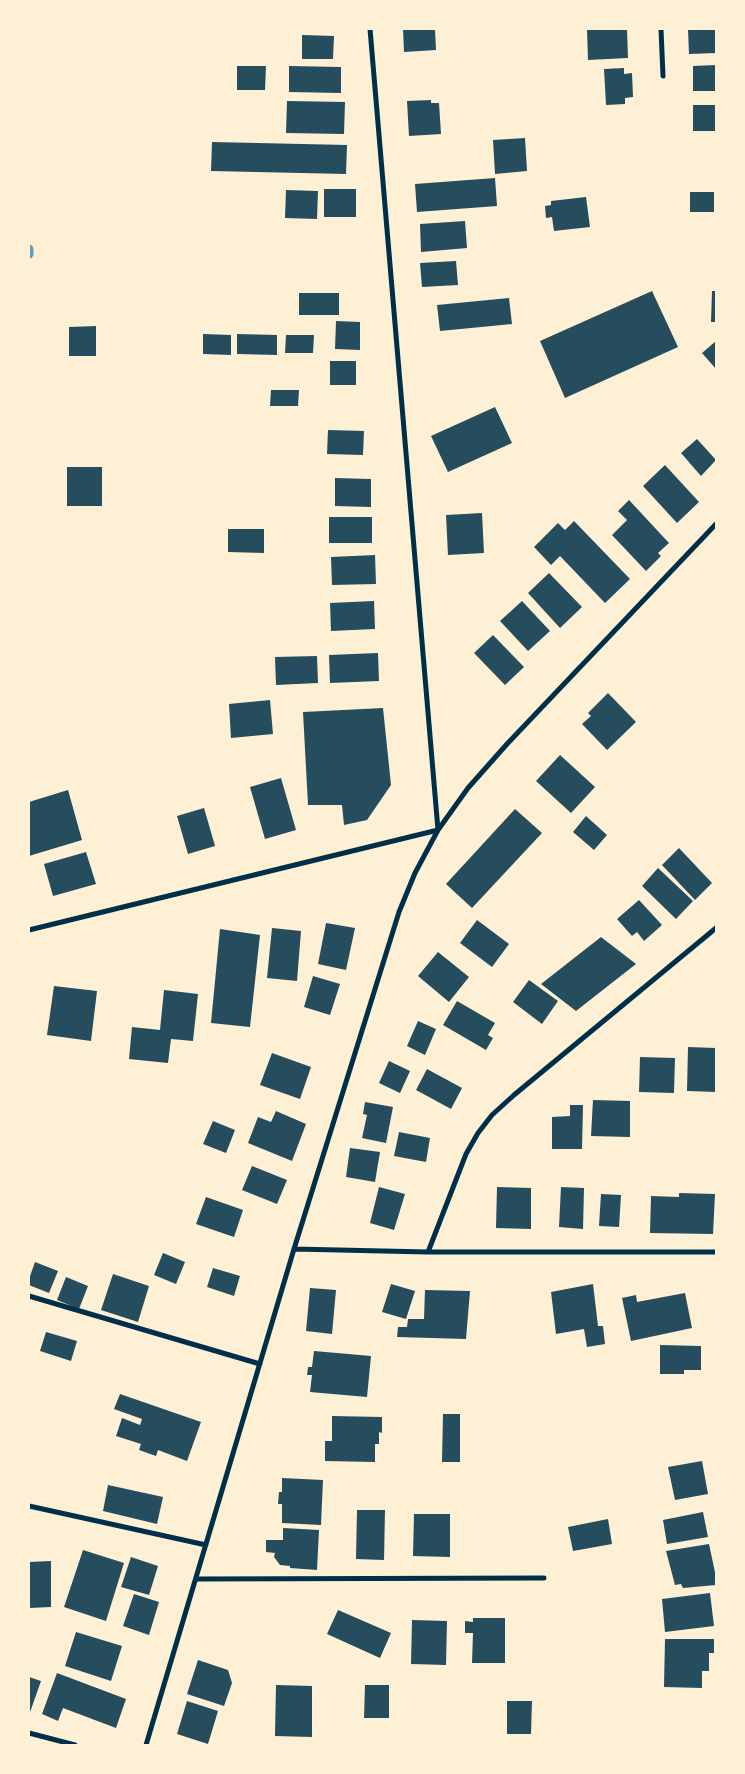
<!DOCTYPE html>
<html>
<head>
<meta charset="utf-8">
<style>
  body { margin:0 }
  #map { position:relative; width:745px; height:1774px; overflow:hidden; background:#fdf0d5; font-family:Lato,sans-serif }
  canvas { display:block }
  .frame { position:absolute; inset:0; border:30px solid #fdf0d5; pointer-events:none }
</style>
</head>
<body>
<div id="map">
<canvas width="745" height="1774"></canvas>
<div class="frame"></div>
</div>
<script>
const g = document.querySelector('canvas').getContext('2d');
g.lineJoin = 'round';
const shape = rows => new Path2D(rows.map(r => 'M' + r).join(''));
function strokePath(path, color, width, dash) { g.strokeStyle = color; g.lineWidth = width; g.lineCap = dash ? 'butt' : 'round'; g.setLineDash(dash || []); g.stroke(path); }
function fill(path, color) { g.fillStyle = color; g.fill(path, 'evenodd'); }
const stream = shape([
  [29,249,29,254]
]);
const building = shape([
  [403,29,435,29,436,50,404,52],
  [587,29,627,29,628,58,588,60],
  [688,29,716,29,716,53,689,54],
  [302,35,334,36,333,59,302,59],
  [716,65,716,91,693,91,693,66],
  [237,66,266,66,265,90,237,90],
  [289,66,341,67,341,93,289,92],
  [624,68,624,74,632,73,633,97,625,98,625,104,606,105,604,69],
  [431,100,431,103,439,103,441,134,409,136,407,101],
  [287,101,345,102,344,134,286,133],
  [693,105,716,105,716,131,693,131],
  [525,138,527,171,495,174,493,140],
  [212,142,347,145,346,174,211,171],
  [495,178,497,206,417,212,415,184],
  [324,189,356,189,356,217,324,217],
  [286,190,318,191,317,219,285,218],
  [690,192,714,192,714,212,690,212],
  [586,197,590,227,554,231,552,217,546,218,545,206,551,205,551,201],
  [465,221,467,248,421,252,420,224],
  [456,261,458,285,422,287,420,263],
  [652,291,678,347,565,398,540,341],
  [712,291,716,291,716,322,711,322],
  [299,293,339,293,339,315,299,315],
  [509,298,512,324,440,331,437,305],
  [336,321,360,322,360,350,335,349],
  [96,326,96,356,69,356,69,327],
  [203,334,231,335,231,355,203,354],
  [237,334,277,335,277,355,237,354],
  [286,335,314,335,313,353,285,353],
  [716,341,716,369,702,353],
  [330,361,356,361,356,385,330,385],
  [271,390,299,390,298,406,270,406],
  [495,407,512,443,448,472,431,436],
  [328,430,364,431,363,455,327,454],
  [697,439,716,460,701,476,681,453],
  [665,465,699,502,677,523,643,486],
  [67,467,102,467,102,506,67,506],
  [335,478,371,479,371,507,335,506],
  [629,500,669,543,658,553,661,556,646,571,612,535,627,520,618,511],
  [482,513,484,553,448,555,446,515],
  [329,517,372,517,372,543,329,543],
  [574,521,630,579,605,603,560,556,551,565,534,547,558,523,565,530],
  [228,529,264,529,264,553,228,552],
  [375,555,376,584,332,585,331,557],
  [549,573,582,607,560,628,528,593],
  [374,601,375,629,331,631,330,603],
  [522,601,550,631,528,651,500,621],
  [493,635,524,667,505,685,474,653],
  [378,653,379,681,330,683,329,655],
  [317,656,318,683,276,685,275,657],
  [608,693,636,722,607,750,582,724,591,716,588,713],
  [270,700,273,734,231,738,229,704],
  [383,708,391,785,367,820,344,825,342,805,308,805,303,712],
  [560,755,595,787,571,813,536,781],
  [281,778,296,830,265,839,250,787],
  [68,790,82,840,29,856,29,802],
  [204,808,215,846,188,854,177,816],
  [515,809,542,833,472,908,446,884],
  [586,816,607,835,594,850,573,832],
  [679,848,712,883,695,900,662,865],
  [86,852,96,884,53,896,44,864],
  [658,868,693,901,676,919,642,886],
  [639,900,662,925,644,941,637,932,632,936,617,919],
  [477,920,509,944,492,967,460,943],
  [326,923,355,928,346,970,318,964],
  [272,928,301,931,297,981,267,978],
  [220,929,260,935,250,1027,211,1023],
  [601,937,636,964,576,1011,541,984],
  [438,952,469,977,449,1002,418,976],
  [313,976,340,984,330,1015,304,1007],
  [529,980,558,1001,542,1024,513,1002],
  [54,986,97,991,91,1041,47,1035],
  [164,990,198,994,193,1041,171,1039,168,1063,129,1059,132,1027,160,1030],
  [457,1001,495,1023,488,1035,493,1038,486,1050,443,1025],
  [418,1021,436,1029,425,1055,407,1046],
  [688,1047,716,1048,716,1092,687,1091],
  [272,1053,311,1067,300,1099,260,1085],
  [640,1057,675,1058,674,1093,639,1092],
  [389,1061,410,1071,400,1093,379,1083],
  [427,1069,462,1088,451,1109,416,1090],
  [593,1100,630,1101,630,1137,591,1136],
  [365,1102,393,1107,386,1143,362,1138,367,1115,363,1114],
  [570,1105,583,1105,582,1149,552,1149,552,1117,570,1116],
  [276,1111,306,1124,292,1161,248,1143,258,1117,271,1122],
  [213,1121,235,1130,226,1153,203,1144],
  [399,1132,430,1138,426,1162,394,1156],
  [350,1148,380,1152,375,1182,346,1177],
  [252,1166,287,1180,277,1204,242,1190],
  [379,1187,405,1194,394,1230,370,1223],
  [497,1187,531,1188,531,1229,496,1228],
  [561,1187,584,1188,583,1229,559,1227],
  [679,1193,715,1194,713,1234,650,1233,651,1196,679,1197],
  [601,1194,621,1195,619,1227,599,1226],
  [206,1197,243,1210,234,1237,196,1224],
  [163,1253,185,1262,176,1284,154,1275],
  [35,1262,58,1271,49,1293,29,1285,29,1279],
  [213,1268,240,1276,234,1296,207,1287],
  [113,1274,149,1286,138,1322,101,1310],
  [66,1277,88,1286,79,1309,57,1300],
  [391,1284,415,1291,406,1319,382,1312],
  [593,1284,598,1326,603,1326,605,1344,587,1347,584,1329,556,1334,551,1292],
  [310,1288,336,1290,332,1334,306,1331],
  [425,1290,470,1291,466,1339,397,1337,398,1327,407,1327,408,1319,424,1319],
  [685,1293,692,1328,631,1341,622,1298,636,1295,637,1302],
  [46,1332,77,1341,71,1361,40,1351],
  [660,1345,701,1346,701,1370,684,1370,684,1374,660,1374],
  [314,1351,371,1356,367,1397,310,1392,312,1375,307,1375,308,1367,312,1367],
  [120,1394,201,1422,187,1461,158,1450,156,1456,139,1450,141,1444,116,1436,122,1418,140,1425,142,1419,114,1409],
  [443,1414,460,1414,460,1462,442,1462],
  [332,1416,382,1417,382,1433,379,1432,379,1444,375,1444,375,1462,325,1461,325,1441,332,1441],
  [702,1461,708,1494,675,1500,668,1467],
  [282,1478,323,1480,321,1525,282,1523,282,1504,278,1504,279,1492,282,1492],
  [108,1485,163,1497,157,1524,103,1511],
  [357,1510,385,1510,384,1560,356,1559],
  [703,1512,708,1537,667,1544,663,1520],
  [414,1514,450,1514,450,1557,413,1556],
  [608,1519,612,1544,573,1551,568,1527],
  [283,1528,319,1530,317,1570,290,1568,290,1566,280,1565,274,1557,275,1553,266,1552,266,1540,283,1540],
  [709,1544,716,1577,716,1585,683,1588,681,1584,675,1585,666,1551],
  [83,1550,124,1563,106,1621,64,1607],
  [131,1557,158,1566,149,1595,121,1587],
  [51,1561,51,1607,29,1608,29,1562],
  [710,1593,714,1626,665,1632,662,1599],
  [134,1594,159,1602,149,1635,123,1626],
  [338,1610,391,1633,380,1658,327,1634],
  [473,1618,505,1618,505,1663,472,1663,473,1633,465,1633,465,1621,473,1622],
  [412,1620,447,1621,446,1665,411,1664],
  [76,1632,122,1646,111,1681,65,1666],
  [665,1639,714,1639,714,1653,709,1653,709,1671,702,1671,702,1688,664,1687],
  [198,1660,228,1670,232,1683,224,1706,187,1694],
  [57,1673,126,1699,116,1728,63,1708,58,1721,42,1714],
  [29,1677,41,1681,29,1715],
  [276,1685,312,1686,312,1737,275,1736],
  [365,1685,389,1685,389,1718,364,1718],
  [187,1701,218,1711,208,1744,177,1734],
  [507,1701,532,1701,531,1734,507,1734]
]);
const minor = shape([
  [661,29,663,76],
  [29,930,438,830,468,788,507,744,716,524],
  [294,1249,428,1252,716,1252],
  [428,1252,466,1154,478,1133,492,1115,514,1095,716,928],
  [29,1296,260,1364],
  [29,1506,206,1545],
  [196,1579,544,1578],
  [29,1733,75,1745],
  [146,1745,294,1249,399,912,415,873,438,830,370,29]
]);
strokePath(stream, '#669bbc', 9);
fill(building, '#264d5e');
strokePath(minor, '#003049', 5);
</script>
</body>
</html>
